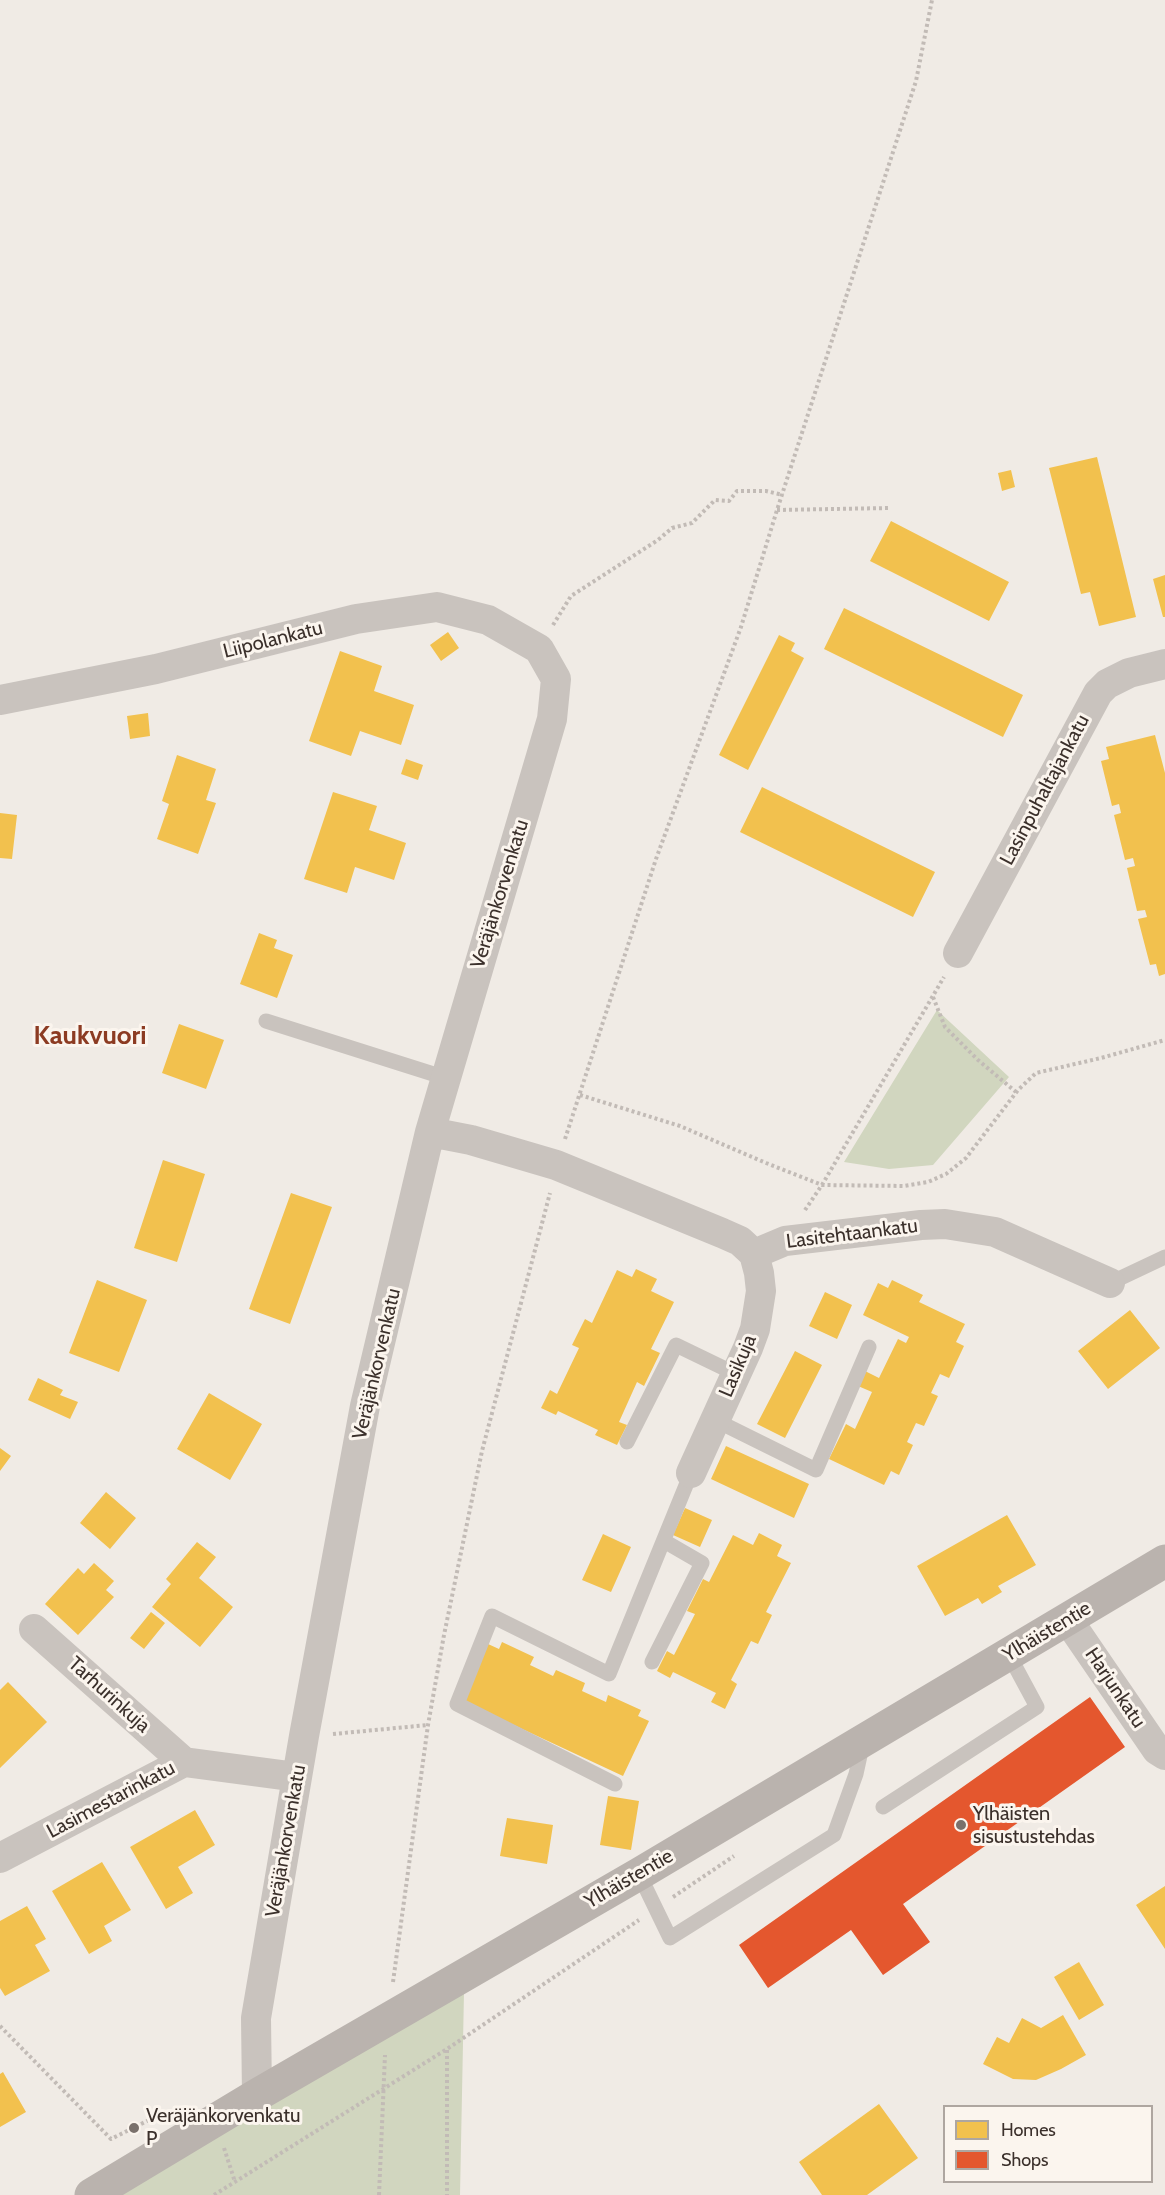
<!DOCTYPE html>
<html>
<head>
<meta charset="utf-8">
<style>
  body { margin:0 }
  #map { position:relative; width:1165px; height:2195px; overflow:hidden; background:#f0ebe5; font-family:Cabin,sans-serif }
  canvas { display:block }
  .legend { position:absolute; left:943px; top:2105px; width:210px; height:78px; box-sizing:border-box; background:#fbf5ee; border:2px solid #aea6a0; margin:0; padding:8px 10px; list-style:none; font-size:18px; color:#3b302b }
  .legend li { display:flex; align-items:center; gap:12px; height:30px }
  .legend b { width:30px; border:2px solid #aea6a0 }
</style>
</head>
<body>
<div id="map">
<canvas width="1165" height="2195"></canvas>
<ul class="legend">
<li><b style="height:16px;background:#f2c14e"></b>Homes</li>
<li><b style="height:16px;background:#e4572e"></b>Shops</li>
</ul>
</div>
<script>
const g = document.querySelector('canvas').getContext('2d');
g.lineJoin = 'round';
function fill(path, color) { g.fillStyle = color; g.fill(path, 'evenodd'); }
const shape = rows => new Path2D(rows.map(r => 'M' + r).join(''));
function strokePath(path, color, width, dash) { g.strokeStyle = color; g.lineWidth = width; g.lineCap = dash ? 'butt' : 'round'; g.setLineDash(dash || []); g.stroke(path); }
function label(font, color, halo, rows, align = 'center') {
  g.font = font + ' Cabin,sans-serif'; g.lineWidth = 6; g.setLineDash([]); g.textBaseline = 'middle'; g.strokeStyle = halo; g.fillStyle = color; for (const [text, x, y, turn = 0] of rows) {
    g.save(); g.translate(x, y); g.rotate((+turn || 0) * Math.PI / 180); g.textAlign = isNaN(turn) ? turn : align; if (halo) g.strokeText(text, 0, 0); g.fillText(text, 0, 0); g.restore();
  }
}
const green = shape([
  [937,1010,1009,1077,933,1165,889,1169,844,1162],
  [464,1992,460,2195,116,2195]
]);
const homes = shape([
  [1097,457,1136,617,1099,626,1090,592,1081,594,1049,468],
  [1011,470,1015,487,1002,491,998,473],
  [891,521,1009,582,989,621,870,561],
  [1165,575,1165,617,1163,617,1153,579],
  [844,608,1023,695,1003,737,824,649],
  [448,632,459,648,441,661,430,645],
  [779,635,795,643,791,651,804,658,748,770,719,755],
  [340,651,382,666,374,691,414,705,401,745,360,731,351,756,309,741],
  [148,713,150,736,130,739,127,716],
  [1155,735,1165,773,1165,974,1159,976,1156,964,1150,965,1138,919,1147,917,1145,910,1137,911,1127,868,1135,866,1133,858,1125,860,1114,815,1121,813,1119,804,1112,806,1101,761,1109,759,1106,747],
  [177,755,216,769,206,800,216,803,198,854,157,839,169,804,162,801],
  [406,759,423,765,418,780,401,774],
  [762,787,935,872,913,917,740,832],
  [333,792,377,806,369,830,406,843,394,880,355,867,347,893,304,879],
  [0,813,17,815,12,859,0,858],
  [259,933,277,940,274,948,293,955,277,998,240,984],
  [179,1024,224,1040,206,1089,162,1073],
  [163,1160,205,1174,177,1262,134,1248],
  [291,1193,332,1207,290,1324,249,1309],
  [636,1269,657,1279,651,1291,674,1302,651,1349,660,1353,644,1386,637,1382,619,1422,627,1425,617,1445,595,1435,598,1430,558,1411,556,1415,541,1408,550,1390,557,1394,579,1348,572,1345,585,1319,592,1323,617,1270,632,1277],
  [97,1280,147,1300,119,1372,69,1353],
  [892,1280,923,1295,919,1302,965,1324,956,1342,964,1346,949,1378,940,1374,931,1393,938,1396,924,1426,916,1423,907,1442,913,1445,899,1475,891,1471,884,1485,829,1459,846,1424,855,1429,872,1392,858,1386,865,1371,879,1378,898,1339,906,1343,909,1337,863,1315,878,1283,888,1288],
  [825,1292,852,1305,837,1339,809,1326],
  [1130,1310,1160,1348,1108,1389,1078,1351],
  [795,1351,822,1365,785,1438,757,1424],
  [38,1378,63,1390,60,1395,78,1402,70,1419,28,1400],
  [209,1393,262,1424,230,1480,177,1449],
  [726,1446,809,1484,794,1518,711,1479],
  [0,1448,11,1456,0,1471],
  [106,1492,136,1518,110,1549,80,1523],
  [685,1508,712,1520,700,1547,673,1535],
  [1007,1515,1036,1565,998,1586,1002,1592,982,1604,978,1598,945,1616,917,1566],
  [759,1533,782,1545,777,1556,791,1563,766,1612,772,1615,758,1644,751,1641,731,1680,737,1684,725,1709,711,1702,716,1693,673,1672,670,1678,657,1671,667,1651,674,1655,695,1614,687,1611,703,1579,709,1582,733,1535,753,1545],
  [603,1534,631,1547,611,1592,582,1580],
  [197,1542,216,1557,199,1578,233,1607,200,1647,152,1607,171,1584,166,1579],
  [94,1563,114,1581,106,1590,114,1597,78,1635,45,1604,78,1568,84,1574],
  [151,1612,165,1623,144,1649,130,1638],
  [502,1642,534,1657,530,1665,553,1676,556,1670,585,1683,582,1691,606,1702,608,1695,641,1710,638,1716,649,1721,623,1776,462,1701,488,1644,499,1649],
  [8,1682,47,1722,0,1768,0,1690],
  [608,1796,639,1801,631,1850,600,1845],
  [195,1810,215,1845,178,1867,193,1893,166,1909,130,1847],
  [507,1818,553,1825,547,1864,500,1856],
  [102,1862,131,1910,104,1926,112,1941,89,1954,52,1891],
  [1165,1886,1165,1949,1136,1905],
  [27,1906,46,1939,35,1945,50,1971,5,1996,0,1988,0,1921],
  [1079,1962,1104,2005,1079,2020,1054,1977],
  [1063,2015,1086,2055,1061,2069,1036,2080,1013,2079,983,2064,997,2037,1009,2043,1022,2018,1041,2028],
  [3,2072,26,2112,0,2127,0,2074],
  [879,2104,918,2158,867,2195,822,2195,799,2162]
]);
const shops = shape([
  [1090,1697,1125,1747,903,1904,930,1942,883,1975,851,1930,768,1988,739,1945]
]);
const path = shape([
  [777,510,889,508],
  [553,625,571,596,658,540,672,528,692,523,715,500,729,501,737,491,766,491,783,495],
  [933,997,945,1027,978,1060,1016,1092],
  [580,1095,680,1126,766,1163,822,1185,904,1186,928,1182,946,1174,966,1158,1018,1090,1036,1073,1101,1058,1165,1040],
  [565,1139,656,859,741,627,777,510,916,81,932,0],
  [805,1210,822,1185,944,977],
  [333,1734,428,1725],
  [673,1897,734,1856],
  [393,1982,428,1725,444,1635,482,1451,550,1193],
  [0,2026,111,2139,165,2112],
  [447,2050,447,2195],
  [224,2148,235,2182],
  [214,2195,447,2049,639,1920],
  [379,2195,385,2055]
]);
const lane = shape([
  [266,1021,446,1078],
  [1110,1283,1165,1257],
  [715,1420,816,1470,869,1347],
  [627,1442,676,1345,736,1374],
  [652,1662,702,1563,664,1541],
  [615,1784,457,1704,492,1616,609,1674,691,1473],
  [883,1807,1037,1707,1009,1655],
  [639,1874,670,1938,834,1835,856,1774,863,1742]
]);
const street = shape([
  [0,700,156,669,356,619,437,607,488,620,539,649,556,679,552,719,430,1132,365,1406,304,1736,256,2018,257,2095],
  [958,953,1098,693,1107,684,1129,673,1165,664],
  [430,1132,471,1140,556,1165,722,1233,740,1241,754,1254,785,1241,921,1225,945,1224,995,1232,1110,1283],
  [691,1473,748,1348,755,1329,761,1291,759,1273,754,1254],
  [1068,1620,1157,1750,1165,1755],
  [34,1629,184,1762],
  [0,1858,184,1762,297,1777]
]);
const secondary = shape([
  [91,2195,257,2095,639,1874,1165,1561]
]);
const markers = [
  [961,1825,6,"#7a716c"],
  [134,2128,6,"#7a716c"]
];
const streetNames = [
  ["Liipolankatu",273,640,-14],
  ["Lasinpuhaltajankatu",1045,790,-62],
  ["Veräjänkorvenkatu",500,894,-73],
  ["Lasitehtaankatu",852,1234,-7],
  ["Veräjänkorvenkatu",377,1364,-77],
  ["Lasikuja",738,1366,-67],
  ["Ylhäistentie",1047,1632,-31],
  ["Harjunkatu",1115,1688,56],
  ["Tarhurinkuja",109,1695,42],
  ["Lasimestarinkatu",111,1800,-28],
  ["Veräjänkorvenkatu",286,1841,-80],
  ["Ylhäistentie",629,1879,-30]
];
const poiNames = [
  ["Ylhäisten",973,1814],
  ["sisustustehdas",973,1837],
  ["Veräjänkorvenkatu",146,2116],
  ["P",146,2139]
];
const districtNames = [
  ["Kaukvuori",90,1036]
];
fill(green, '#d1d6bf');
fill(homes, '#f2c14e');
fill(shops, '#e4572e');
strokePath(path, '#c2bbb6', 4, [3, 3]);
strokePath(lane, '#c9c3be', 15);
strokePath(street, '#c9c3be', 30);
strokePath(secondary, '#bab3ae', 33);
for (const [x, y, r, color] of markers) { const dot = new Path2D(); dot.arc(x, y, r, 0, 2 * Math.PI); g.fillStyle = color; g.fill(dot); strokePath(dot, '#fbf5ee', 2); }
label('20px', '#3b302b', '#fbf5ee', streetNames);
label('20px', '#3b302b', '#fbf5ee', poiNames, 'left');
label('bold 26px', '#8c3b22', '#fbf5ee', districtNames);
</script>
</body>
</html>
